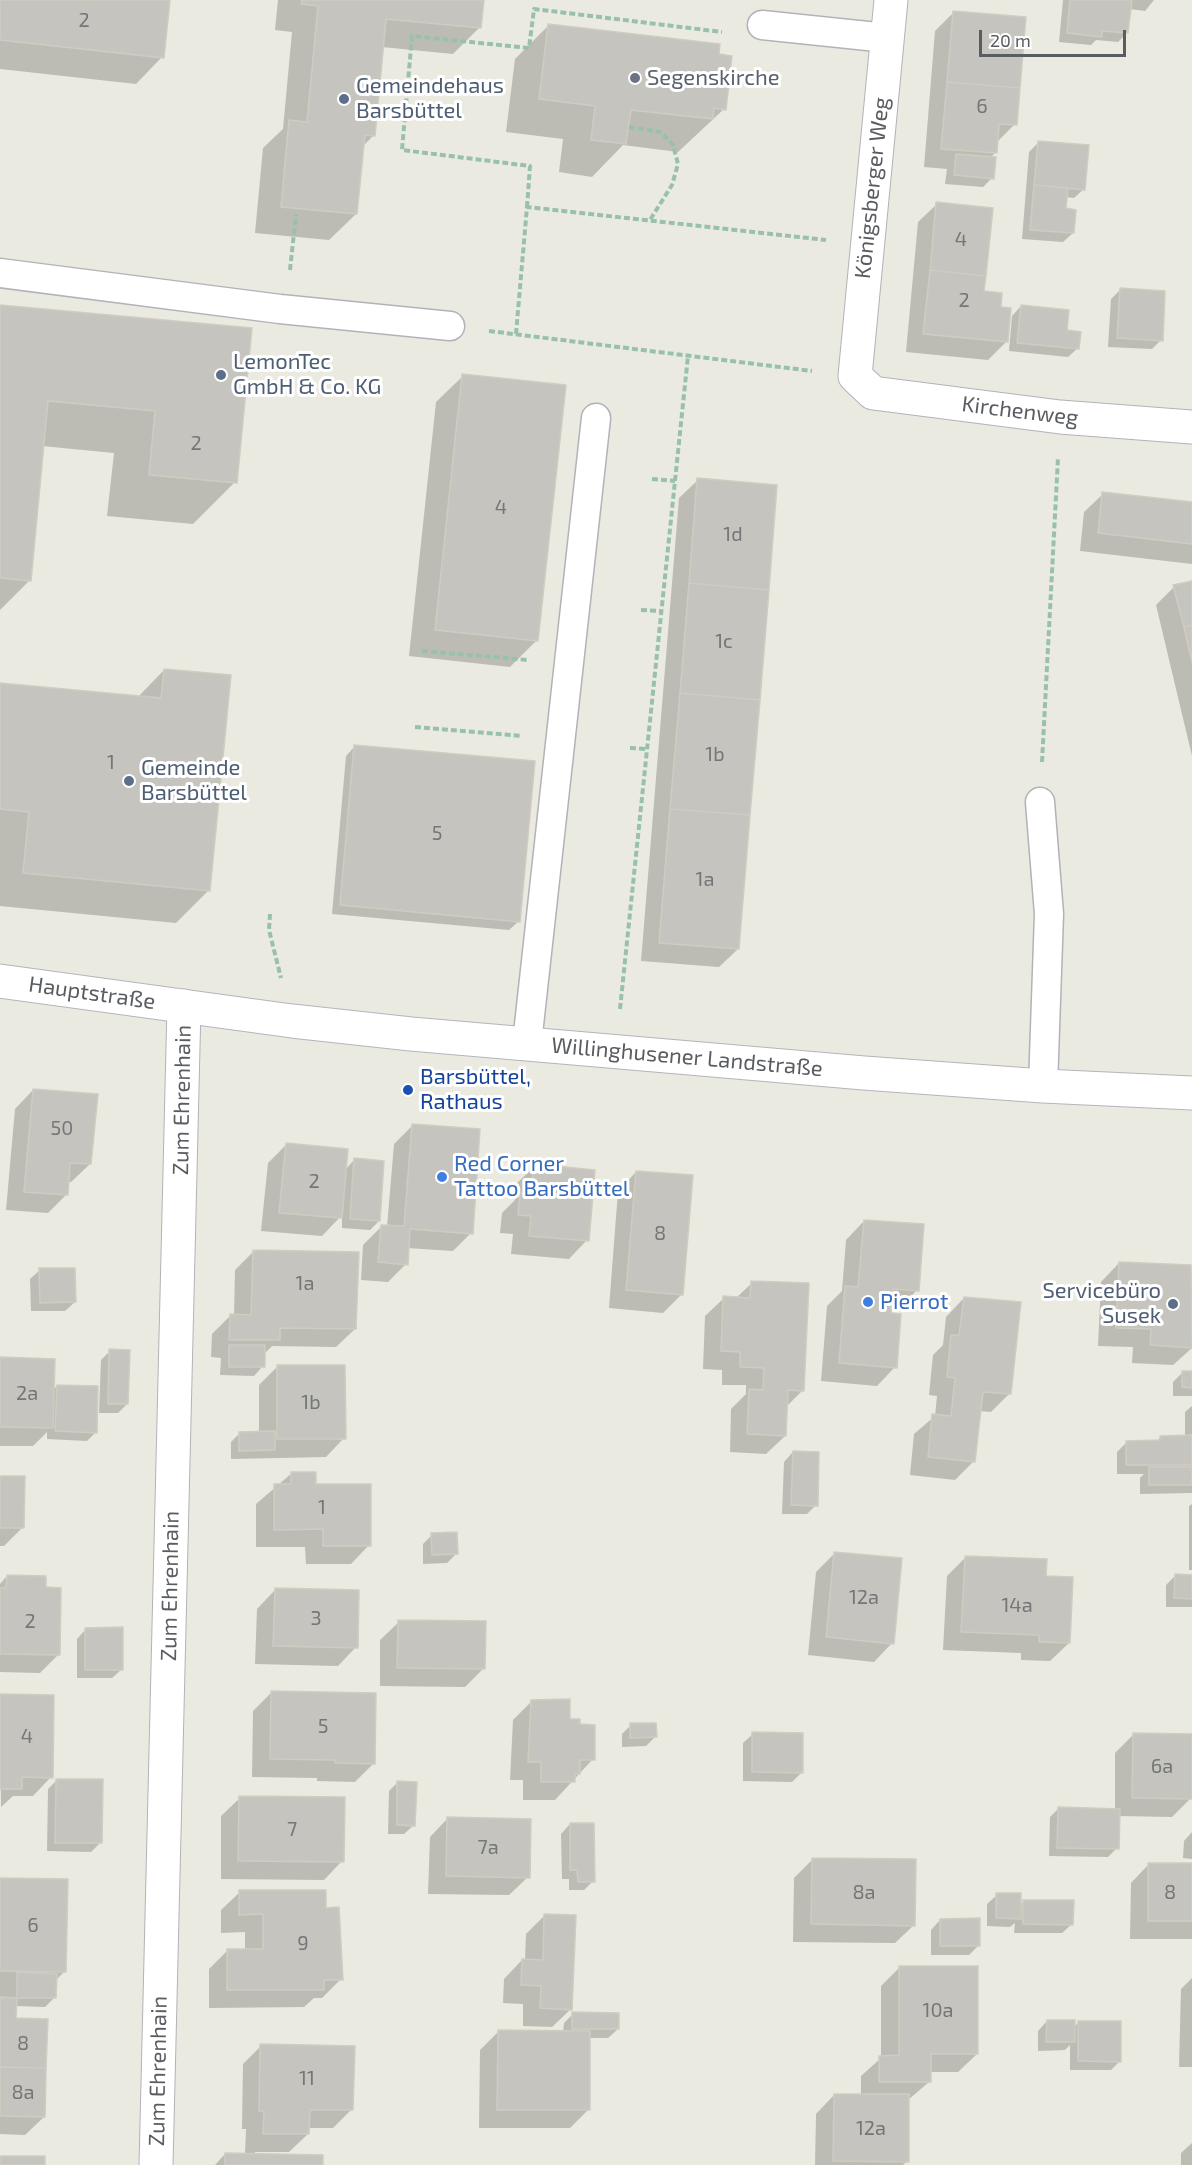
<!DOCTYPE html>
<html>
<head>
<meta charset="utf-8">
<style>
  body { margin:0 }
  #map { position:relative; width:1192px; height:2165px; overflow:hidden; background:#ebeae1; font-family:"Exo 2",sans-serif }
  canvas { display:block }
  .scale { position:absolute; left:979px; top:30px; width:147px; height:27px; box-sizing:border-box; border:3px solid #595c61; border-top:0; padding-left:8px; font-size:18px; line-height:21px; white-space:nowrap; color:#595c61; -webkit-text-stroke:4px #fff; paint-order:stroke }
</style>
</head>
<body>
<div id="map">
<canvas width="1192" height="2165"></canvas>
<div class="scale">20 m</div>
</div>
<script>
const g = document.querySelector('canvas').getContext('2d');
g.lineJoin = 'round';
function fill(path, color) { g.fillStyle = color; g.fill(path, 'evenodd'); }
const shape = rows => new Path2D(rows.map(r => 'M' + r).join(''));
function strokePath(path, color, width, dash) { g.strokeStyle = color; g.lineWidth = width; g.lineCap = dash ? 'butt' : 'round'; g.setLineDash(dash || []); g.stroke(path); }
function label(font, color, halo, rows, align = 'center') {
  g.font = font + ' "Exo 2",sans-serif'; g.lineWidth = 6; g.setLineDash([]); g.textBaseline = 'middle'; g.strokeStyle = halo; g.fillStyle = color; for (const [text, x, y, turn = 0] of rows) {
    g.save(); g.translate(x, y); g.rotate((+turn || 0) * Math.PI / 180); g.textAlign = isNaN(turn) ? turn : align; if (halo) g.strokeText(text, 0, 0); g.fillText(text, 0, 0); g.restore();
  }
}
const shadow = shape([
  [0,0,169,0,162,57,136,84,0,69],
  [278,0,483,0,480,27,453,54,382,47,374,135,363,146,356,214,329,240,255,233,263,148,283,129,292,32,275,30],
  [1063,0,1154,0,1145,11,1130,9,1127,33,1118,42,1096,40,1091,45,1059,42],
  [954,12,1015,124,996,143,995,153,990,158,992,178,983,187,945,184,947,169,924,167,935,31],
  [548,26,717,56,724,109,678,152,623,145,592,177,559,172,563,139,506,132,515,59],
  [1038,143,1084,189,1074,198,1066,197,1065,210,1073,233,1063,242,1022,239,1029,152],
  [937,204,983,293,999,309,1007,341,988,360,906,352,918,222],
  [1120,290,1161,340,1152,349,1108,347,1111,299],
  [1021,306,1065,332,1078,348,1068,357,1009,351,1012,316],
  [0,307,250,330,235,482,193,524,107,516,114,453,42,446,30,580,0,610],
  [463,376,537,640,510,667,409,656,436,402],
  [698,480,738,949,719,967,641,961,679,498],
  [1103,494,1192,503,1192,564,1080,551,1084,512],
  [1192,583,1192,756,1156,605,1174,587],
  [164,670,209,890,176,923,0,906,0,685,137,698],
  [355,746,519,921,509,930,332,914,346,756],
  [33,1090,90,1164,71,1182,67,1182,66,1195,48,1213,6,1210,15,1109],
  [412,1126,471,1233,453,1251,407,1248,406,1264,388,1282,361,1280,363,1245,382,1226,387,1227,394,1144],
  [287,1144,345,1170,354,1160,379,1221,370,1230,342,1228,342,1215,322,1236,261,1231,268,1163],
  [535,1166,587,1240,569,1259,511,1254,513,1234,500,1233,502,1213,515,1200,516,1184],
  [636,1172,682,1294,663,1313,609,1308,618,1191],
  [864,1221,917,1290,899,1309,890,1308,895,1367,877,1386,821,1381,827,1306,842,1291,846,1240],
  [253,1252,355,1329,336,1347,272,1346,263,1355,263,1366,254,1376,220,1375,221,1358,211,1357,212,1334,230,1316,234,1316,235,1270],
  [1119,1263,1192,1290,1192,1348,1173,1365,1132,1363,1133,1347,1098,1346,1101,1282],
  [40,1270,75,1302,65,1311,31,1311,30,1279],
  [752,1283,803,1390,786,1407,785,1436,766,1454,730,1452,731,1409,746,1394,746,1385,722,1385,722,1370,703,1369,705,1316,724,1298,736,1298],
  [964,1298,1010,1393,991,1412,979,1411,974,1461,955,1480,910,1475,914,1434,935,1416,937,1396,929,1395,933,1355,943,1345,946,1317],
  [110,1351,127,1404,118,1413,99,1413,101,1360],
  [0,1358,52,1391,57,1386,96,1432,87,1441,47,1439,47,1432,33,1446,0,1446],
  [278,1366,344,1438,326,1457,231,1459,231,1442,240,1433,259,1433,259,1385],
  [1183,1372,1192,1373,1192,1396,1173,1396,1173,1382],
  [1192,1406,1192,1493,1140,1494,1140,1478,1144,1474,1117,1474,1117,1452,1127,1442,1156,1442,1161,1437,1185,1437,1185,1412],
  [793,1452,816,1505,807,1514,782,1514,784,1462],
  [292,1473,314,1485,369,1545,351,1564,306,1564,305,1547,256,1547,256,1504],
  [0,1477,22,1528,4,1546,0,1546],
  [1192,1504,1192,1570,1189,1570,1189,1506],
  [432,1535,456,1554,447,1563,423,1564,423,1544],
  [835,1553,892,1643,874,1662,808,1655,816,1572],
  [965,1558,1069,1643,1050,1661,1021,1660,1021,1653,943,1650,947,1576],
  [7,1576,44,1589,59,1654,40,1673,0,1672,0,1584],
  [1175,1576,1192,1576,1192,1607,1166,1607,1166,1585],
  [275,1590,356,1647,338,1666,255,1664,257,1609],
  [399,1622,484,1668,465,1687,380,1686,380,1640],
  [86,1629,122,1669,112,1678,77,1678,77,1639],
  [272,1692,373,1764,355,1782,317,1781,317,1778,252,1777,253,1711],
  [0,1696,51,1777,33,1796,13,1796,1,1807],
  [532,1701,568,1720,593,1759,555,1800,523,1800,523,1780,510,1780,513,1720],
  [631,1725,655,1737,646,1746,622,1747,622,1734],
  [753,1734,802,1772,792,1782,743,1781,743,1743],
  [1134,1734,1192,1736,1191,1798,1172,1817,1118,1816,1117,1848,1108,1857,1049,1856,1050,1817,1059,1808,1115,1810,1115,1753],
  [57,1780,100,1843,91,1852,47,1851,48,1789],
  [398,1782,414,1825,404,1834,388,1834,389,1791],
  [240,1798,342,1861,324,1880,221,1879,221,1816],
  [448,1818,528,1877,509,1895,428,1894,430,1837],
  [570,1824,593,1881,584,1890,569,1890,569,1879,562,1879,561,1834],
  [1192,1832,1192,1859,1183,1858,1184,1841],
  [813,1859,914,1925,895,1943,793,1942,794,1878],
  [1149,1864,1192,1864,1192,1939,1130,1939,1131,1883],
  [0,1879,64,1972,55,1981,55,1997,45,2007,15,2006,14,2020,44,2117,25,2135,0,2134],
  [240,1892,324,1909,341,1979,322,1998,314,1998,304,2007,209,2008,209,1969,228,1950,245,1950,245,1932,221,1933,221,1910],
  [997,1895,1019,1906,1024,1901,1072,1924,1062,1933,1014,1933,1015,1923,1010,1927,987,1926,987,1904],
  [545,1915,571,2009,552,2027,523,2026,523,2004,503,2003,504,1979,522,1960,525,1961,526,1934],
  [940,1920,978,1946,969,1955,931,1955,931,1930],
  [899,1968,977,2054,958,2072,929,2072,929,2082,908,2100,907,2161,903,2165,815,2165,816,2114,834,2095,861,2095,861,2076,881,2058,881,1986],
  [1192,1978,1192,2067,1179,2067,1181,1989],
  [573,2014,618,2029,608,2038,589,2038,588,2110,570,2128,479,2128,480,2050,498,2032,563,2032,564,2023],
  [1047,2021,1074,2027,1079,2022,1120,2061,1111,2070,1070,2070,1070,2045,1065,2050,1038,2051,1038,2031],
  [261,2046,352,2109,333,2128,308,2128,308,2134,289,2152,255,2152,255,2155,321,2165,215,2165,225,2154,245,2155,246,2129,242,2129,243,2064],
  [1192,2143,1192,2165,1181,2165,1181,2153]
]);
const building = shape([
  [0,0,170,0,164,58,0,40,0,0],
  [302,0,484,0,481,28,386,19,375,136,365,135,357,214,281,207,289,120,307,122,318,6,301,4,302,0],
  [1070,0,1132,0,1128,33,1102,31,1102,37,1067,33,1070,0],
  [953,11,1026,17,1020,88,947,82,953,11],
  [548,24,720,44,719,54,732,56,726,110,714,108,713,119,631,110,626,144,591,140,595,106,539,99,548,24],
  [947,82,1020,88,1017,125,999,124,997,153,941,149,947,82],
  [1038,141,1089,145,1085,190,1034,185,1038,141],
  [956,154,996,157,994,179,954,175,956,154],
  [1034,185,1068,188,1066,208,1076,210,1074,233,1030,230,1034,185],
  [936,202,993,208,986,276,930,270,936,202],
  [930,270,986,276,984,291,1002,293,1001,307,1011,308,1008,342,923,334,930,270],
  [1120,288,1165,291,1163,341,1117,338,1120,288],
  [0,305,252,328,237,483,149,475,155,411,48,401,31,581,0,578,0,305],
  [1021,305,1069,310,1067,330,1081,332,1079,349,1017,343,1021,305],
  [462,374,566,385,538,641,435,630,462,374],
  [697,478,777,485,769,590,689,583,697,478],
  [1102,492,1192,502,1192,544,1098,533,1102,492],
  [1192,581,1192,625,1184,627,1173,585,1192,581],
  [689,583,769,590,760,700,680,693,689,583],
  [1192,625,1192,662,1184,627,1192,625],
  [164,669,231,675,210,891,23,873,29,812,0,809,0,683,161,698,164,669],
  [680,693,760,700,750,815,670,809,680,693],
  [354,745,535,761,520,922,340,905,354,745],
  [670,809,750,815,739,949,659,943,670,809],
  [33,1089,98,1094,91,1164,70,1163,68,1195,24,1192,33,1089],
  [412,1124,480,1129,473,1234,410,1229,408,1265,378,1262,381,1225,404,1226,412,1124],
  [286,1143,348,1149,342,1218,279,1213,286,1143],
  [354,1158,384,1161,380,1221,350,1219,354,1158],
  [534,1164,595,1170,589,1241,529,1236,531,1216,518,1215,520,1193,531,1194,534,1164],
  [636,1171,693,1175,683,1295,626,1290,636,1171],
  [864,1220,924,1224,919,1291,893,1289,891,1313,901,1314,897,1368,839,1363,845,1286,858,1287,864,1220],
  [253,1250,359,1252,356,1329,280,1328,280,1340,229,1340,230,1314,251,1315,253,1250],
  [1119,1262,1191,1265,1192,1348,1150,1345,1151,1329,1116,1328,1119,1262],
  [39,1268,75,1268,76,1302,40,1303,39,1268],
  [751,1281,809,1283,804,1391,788,1390,786,1436,747,1434,749,1389,763,1390,764,1368,740,1367,740,1352,721,1351,723,1296,750,1298,751,1281],
  [964,1297,1021,1302,1011,1394,983,1392,975,1462,928,1457,932,1414,951,1416,955,1378,947,1377,951,1335,959,1335,964,1297],
  [229,1345,265,1345,265,1367,229,1367,229,1345],
  [109,1349,130,1350,128,1404,108,1404,109,1349],
  [0,1357,55,1359,53,1428,0,1427,0,1357],
  [277,1365,345,1365,346,1439,277,1439,277,1365],
  [1182,1371,1192,1371,1192,1388,1182,1387,1182,1371],
  [57,1385,98,1386,97,1433,55,1431,57,1385],
  [275,1431,275,1450,239,1451,239,1432,275,1431],
  [1192,1435,1192,1465,1126,1465,1126,1441,1160,1440,1160,1436,1192,1435],
  [793,1451,819,1452,818,1506,791,1505,793,1451],
  [1149,1467,1192,1467,1192,1485,1149,1485,1149,1467],
  [291,1472,316,1472,316,1484,371,1484,371,1546,323,1546,323,1529,274,1530,274,1484,291,1484,291,1472],
  [0,1476,25,1476,24,1528,0,1528,0,1476],
  [457,1532,458,1554,432,1555,431,1533,457,1532],
  [834,1552,902,1558,894,1644,826,1637,834,1552],
  [965,1556,1047,1559,1046,1576,1073,1577,1070,1643,1039,1642,1039,1635,961,1632,965,1556],
  [1175,1574,1192,1575,1192,1599,1174,1598,1175,1574],
  [7,1575,46,1576,46,1587,61,1588,60,1655,0,1654,0,1588,6,1588,7,1575],
  [275,1588,359,1590,358,1648,273,1646,275,1588],
  [398,1620,486,1621,485,1669,397,1668,398,1620],
  [123,1627,123,1670,85,1670,85,1628,123,1627],
  [271,1691,376,1693,375,1764,335,1763,335,1760,270,1759,271,1691],
  [0,1694,54,1695,53,1778,22,1777,22,1789,0,1789,0,1694],
  [570,1699,570,1719,580,1719,580,1724,595,1725,595,1760,580,1760,580,1774,575,1774,575,1782,541,1782,541,1762,528,1762,531,1700,570,1699],
  [630,1723,656,1723,657,1737,630,1738,630,1723],
  [752,1732,803,1733,803,1773,752,1772,752,1732],
  [1133,1733,1192,1734,1192,1799,1132,1798,1133,1733],
  [56,1779,103,1779,102,1843,55,1843,56,1779],
  [397,1781,417,1782,415,1826,397,1825,397,1781],
  [239,1796,345,1797,344,1862,238,1861,239,1796],
  [1058,1807,1120,1809,1119,1849,1057,1848,1058,1807],
  [447,1817,531,1819,530,1878,446,1876,447,1817],
  [570,1823,594,1823,595,1882,578,1882,577,1870,570,1870,570,1823],
  [812,1858,916,1859,915,1926,811,1924,812,1858],
  [1148,1863,1192,1863,1192,1921,1148,1921,1148,1863],
  [0,1878,68,1879,66,1972,0,1971,0,1878],
  [239,1890,326,1890,326,1908,339,1907,343,1980,324,1980,324,1990,227,1990,227,1949,263,1949,263,1914,239,1915,239,1890],
  [996,1893,1021,1893,1021,1919,996,1918,996,1893],
  [1023,1900,1074,1900,1073,1925,1023,1924,1023,1900],
  [544,1914,576,1915,572,2010,540,2008,541,1986,521,1985,522,1959,543,1960,544,1914],
  [980,1918,980,1946,940,1946,940,1919,980,1918],
  [899,1966,978,1966,978,2054,931,2054,931,2082,879,2082,879,2056,899,2055,899,1966],
  [17,1972,57,1974,56,1998,17,1998,17,1972],
  [0,1997,17,1998,16,2018,48,2019,46,2068,0,2067,0,1997],
  [572,2012,619,2013,619,2029,572,2029,572,2012],
  [1047,2020,1075,2020,1075,2042,1046,2042,1047,2020],
  [1078,2021,1121,2021,1121,2062,1078,2061,1078,2021],
  [498,2030,590,2031,590,2110,497,2110,498,2030],
  [260,2044,355,2046,353,2110,310,2110,309,2134,263,2134,264,2111,259,2111,260,2044],
  [0,2067,46,2068,45,2117,0,2116,0,2067],
  [834,2094,909,2094,909,2162,833,2161,834,2094],
  [225,2153,323,2155,323,2165,225,2165,225,2153],
  [0,2156,45,2156,45,2165,0,2165,0,2156]
]);
const path = shape([
  [629,127,661,132,673,145,678,164,672,185,650,220],
  [527,207,530,166,402,150,412,36,529,48,534,9,722,32],
  [290,270,296,214],
  [489,331,812,371],
  [516,334,527,207,826,240],
  [652,479,675,481],
  [641,610,661,611],
  [422,651,528,660],
  [415,727,522,736],
  [630,748,647,749],
  [1042,762,1058,458],
  [270,914,269,930,281,978],
  [620,1009,688,356]
]);
const lane = shape([
  [762,25,887,38],
  [0,273,280,309,450,326],
  [1040,802,1049,914,1043,1086],
  [527,1043,596,418]
]);
const street = shape([
  [891,0,855,376,873,393,1060,417,1192,427],
  [156,2165,184,1006]
]);
const secondary = shape([
  [0,981,292,1021,411,1034,864,1073,1043,1086,1192,1093]
]);
const markers = [
  [635,78,6,"#6b7280"],
  [344,99,6,"#5c6f8a"],
  [221,375,6,"#5c6f8a"],
  [129,781,6,"#5c6f8a"],
  [408,1090,6,"#1a4fb4"],
  [442,1177,6,"#3f7fe0"],
  [868,1302,6,"#3f7fe0"],
  [1173,1304,6,"#5c6f8a"]
];
const numberNames = [
  ["2",84,20],
  ["6",982,106],
  ["4",961,239],
  ["2",964,300],
  ["2",196,443],
  ["4",501,507],
  ["1d",733,534],
  ["1c",724,641],
  ["1b",715,754],
  ["1",111,762],
  ["5",437,833],
  ["1a",705,879],
  ["50",62,1128],
  ["2",314,1181],
  ["8",660,1233],
  ["1a",305,1283],
  ["2a",27,1393],
  ["1b",311,1402],
  ["1",322,1507],
  ["12a",864,1597],
  ["14a",1017,1605],
  ["3",316,1618],
  ["2",30,1621],
  ["5",323,1726],
  ["4",27,1736],
  ["6a",1162,1766],
  ["7",292,1829],
  ["7a",488,1847],
  ["8a",864,1892],
  ["8",1170,1892],
  ["6",33,1925],
  ["9",303,1943],
  ["10a",938,2010],
  ["8",23,2043],
  ["11",307,2078],
  ["8a",23,2092],
  ["12a",871,2128]
];
const worshipNames = [
  ["Segenskirche",647,78]
];
const serviceNames = [
  ["Gemeindehaus",356,86],
  ["Barsbüttel",356,111],
  ["LemonTec",233,362],
  ["GmbH & Co. KG",233,387],
  ["Gemeinde",141,768],
  ["Barsbüttel",141,793],
  ["Servicebüro",1161,1291,"right"],
  ["Susek",1161,1316,"right"]
];
const streetNames = [
  ["Königsberger Weg",872,188,-84],
  ["Kirchenweg",1020,411,7],
  ["Hauptstraße",92,993,8],
  ["Willinghusener Landstraße",687,1057,5],
  ["Zum Ehrenhain",182,1100,-89],
  ["Zum Ehrenhain",170,1586,-89],
  ["Zum Ehrenhain",158,2071,-89]
];
const transitNames = [
  ["Barsbüttel,",420,1077],
  ["Rathaus",420,1102]
];
const shopNames = [
  ["Red Corner",454,1164],
  ["Tattoo Barsbüttel",454,1189],
  ["Pierrot",880,1302]
];
fill(shadow, '#0003');
fill(building, '#c6c4be');
strokePath(building, '#cfccc0', 1.5);
strokePath(lane, '#b2b3b8', 31);
strokePath(street, '#b2b3b8', 35);
strokePath(secondary, '#b3b5ba', 35);
strokePath(path, '#99c1a9', 4, [6, 3]);
strokePath(lane, '#fff', 28);
strokePath(street, '#fff', 33);
strokePath(secondary, '#fff', 33);
for (const [x, y, r, color] of markers) { const dot = new Path2D(); dot.arc(x, y, r, 0, 2 * Math.PI); g.fillStyle = color; g.fill(dot); strokePath(dot, '#fff', 2); }
label('20px', '#747678', null, numberNames);
label('22px', '#5b616d', '#fff', worshipNames, 'left');
label('22px', '#4e5e75', '#fff', serviceNames, 'left');
label('22px', '#595c61', '#fff', streetNames);
label('22px', '#164399', '#fff', transitNames, 'left');
label('22px', '#366cbe', '#fff', shopNames, 'left');
</script>
</body>
</html>
